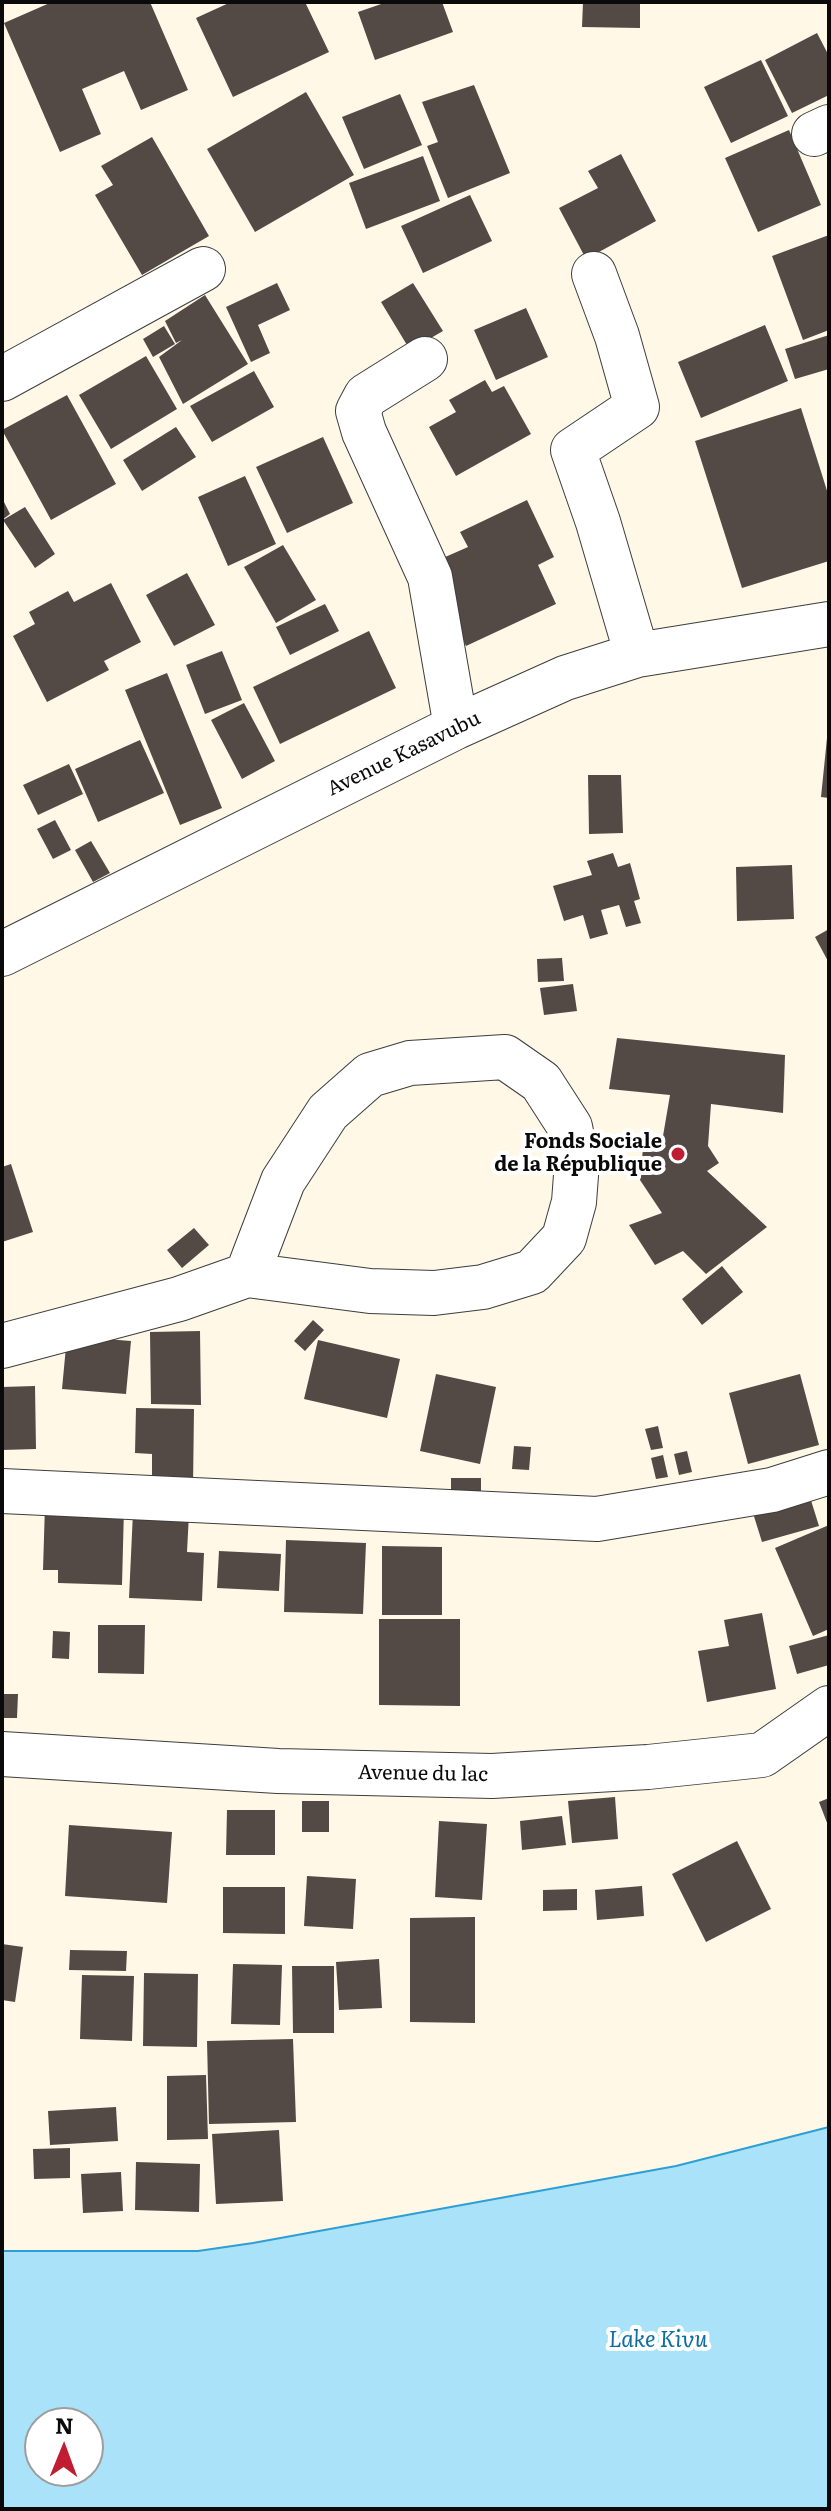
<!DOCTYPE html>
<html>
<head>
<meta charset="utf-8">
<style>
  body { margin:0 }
  #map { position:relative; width:831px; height:2511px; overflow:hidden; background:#fff8e7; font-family:Literata,serif }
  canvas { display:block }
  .frame { position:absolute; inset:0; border:4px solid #0a0a0a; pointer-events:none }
  .north { position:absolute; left:24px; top:2407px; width:80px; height:80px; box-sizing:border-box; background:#fff; border:2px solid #9d9d9d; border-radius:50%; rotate:1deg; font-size:22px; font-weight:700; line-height:32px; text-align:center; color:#0a0a0a }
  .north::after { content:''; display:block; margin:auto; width:28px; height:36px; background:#c01d32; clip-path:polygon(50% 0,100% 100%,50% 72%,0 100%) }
</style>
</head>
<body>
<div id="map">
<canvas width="831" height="2511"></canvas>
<div class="frame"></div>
<div class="north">N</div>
</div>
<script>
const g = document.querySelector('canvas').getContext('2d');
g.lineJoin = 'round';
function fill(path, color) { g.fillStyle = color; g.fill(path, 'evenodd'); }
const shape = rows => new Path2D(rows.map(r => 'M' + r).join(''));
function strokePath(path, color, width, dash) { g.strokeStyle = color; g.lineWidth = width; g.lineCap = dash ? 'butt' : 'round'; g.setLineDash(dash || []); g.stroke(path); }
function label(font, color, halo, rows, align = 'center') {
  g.font = font + ' Literata,serif'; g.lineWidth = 8; g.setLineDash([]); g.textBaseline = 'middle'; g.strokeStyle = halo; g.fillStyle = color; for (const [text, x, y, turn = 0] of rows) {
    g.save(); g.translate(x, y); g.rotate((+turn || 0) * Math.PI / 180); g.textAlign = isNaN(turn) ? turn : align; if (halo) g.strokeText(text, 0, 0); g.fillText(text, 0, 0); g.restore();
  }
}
const water = shape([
  [829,2127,829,2509,2,2509,2,2251,198,2251,253,2243,676,2166,829,2127],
  [40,2423,88,2423,88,2471,40,2471,40,2423]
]);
const building = shape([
  [52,2,150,2,188,90,141,110,124,71,82,89,101,134,60,152,4,23],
  [231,2,305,2,329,52,233,97,196,18],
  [387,2,442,2,453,32,375,60,358,12],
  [583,2,640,2,640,28,582,27],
  [817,33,829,56,829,95,792,113,765,60],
  [761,60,788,116,731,143,704,87],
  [474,85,510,173,448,198,427,146,438,142,422,102],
  [306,92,354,175,255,232,207,149],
  [400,94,422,145,364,169,342,117],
  [789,130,821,205,758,232,725,158],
  [152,137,209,236,142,275,95,195,113,185,101,166],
  [621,154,656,221,586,259,559,208,598,188,588,171],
  [423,156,440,201,366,229,349,183],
  [470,195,492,241,423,273,401,226],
  [829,235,829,330,803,340,772,256],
  [277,283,290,310,258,325,270,353,251,362,226,307],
  [413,283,443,331,410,350,381,302],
  [205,295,248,364,183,404,159,357,182,340,176,343,165,321],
  [526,308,548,357,496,380,474,330],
  [765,325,788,381,701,418,678,362],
  [164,326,175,344,153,357,143,339],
  [829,335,829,369,795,379,785,349],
  [146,356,177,409,111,449,79,395],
  [254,371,274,407,212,442,190,406],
  [485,380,492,392,504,386,531,434,456,476,429,427,456,412,449,400],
  [67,395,116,484,51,520,2,430],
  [801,408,829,497,829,561,742,588,695,441],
  [176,427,196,457,142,491,123,460],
  [323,437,353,503,287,533,256,467],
  [245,476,276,544,228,566,198,497],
  [2,498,10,514,2,520],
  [527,500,554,557,538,565,556,604,466,646,427,565,468,547,460,532],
  [25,507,55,554,35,568,3,520],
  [283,545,316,600,276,623,244,567],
  [187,573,215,625,174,646,146,595],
  [111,583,141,642,104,661,109,670,47,702,13,636,35,624,29,612,68,591,74,602],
  [325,604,339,631,290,655,276,627],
  [369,631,396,688,280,744,253,687],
  [222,651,242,700,205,714,186,665],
  [167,673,222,808,180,825,125,690],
  [244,703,275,761,242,779,211,720],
  [827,738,829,738,829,798,821,797],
  [140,740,164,793,98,822,75,769],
  [69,764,83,794,38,815,23,785],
  [588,775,621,775,623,833,589,834],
  [55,820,71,850,53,859,37,829],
  [91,841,110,873,93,882,75,850],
  [613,853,618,867,630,863,640,899,634,901,641,923,626,927,619,905,601,910,608,934,590,939,583,915,564,921,553,886,592,875,587,861],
  [792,865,794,919,737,921,736,867],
  [829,929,829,963,815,937],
  [562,958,564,981,538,982,537,959],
  [573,984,577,1011,544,1015,540,988],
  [617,1038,785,1055,783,1113,711,1104,708,1146,719,1163,707,1171,767,1227,706,1274,683,1251,655,1265,629,1225,662,1213,640,1180,644,1138,663,1136,670,1095,609,1089],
  [11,1164,33,1232,2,1242,2,1167],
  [194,1228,209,1245,182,1268,167,1250],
  [722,1266,743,1292,702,1325,682,1299],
  [313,1320,324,1330,305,1351,294,1341],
  [200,1331,201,1405,151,1404,150,1332],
  [67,1336,131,1341,126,1394,62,1389],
  [318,1340,400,1359,387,1418,304,1399],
  [436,1374,496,1387,480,1464,420,1451],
  [800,1374,819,1445,748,1464,729,1393],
  [35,1386,36,1449,2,1450,2,1387],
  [136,1408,194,1409,193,1487,152,1486,152,1454,135,1453],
  [658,1426,663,1448,651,1450,645,1429],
  [514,1446,531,1447,529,1470,512,1469],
  [687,1451,692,1472,679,1475,674,1454],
  [663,1455,668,1477,656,1479,651,1458],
  [451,1478,481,1478,481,1494,451,1493],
  [809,1494,819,1526,762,1542,752,1510],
  [45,1505,124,1508,122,1585,58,1583,58,1570,43,1570],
  [133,1512,189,1514,187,1552,204,1553,202,1601,129,1598],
  [829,1525,829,1629,813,1636,775,1548],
  [286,1540,366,1543,363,1614,284,1612],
  [382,1546,442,1547,442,1615,382,1615],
  [219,1551,281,1554,279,1591,217,1588],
  [762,1613,776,1689,707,1702,698,1651,729,1646,724,1620],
  [379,1619,460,1619,460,1706,379,1705],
  [98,1625,145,1625,144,1674,98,1673],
  [53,1631,70,1632,69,1659,52,1658],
  [829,1635,829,1665,797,1674,789,1646],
  [2,1694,18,1694,17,1718,2,1718],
  [615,1797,618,1839,572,1843,568,1801],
  [829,1798,829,1828,819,1802],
  [302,1801,329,1801,329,1832,302,1832],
  [227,1810,275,1810,275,1855,226,1855],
  [562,1816,566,1845,522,1850,520,1821],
  [439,1821,487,1824,482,1900,435,1897],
  [69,1825,172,1832,167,1903,65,1896],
  [737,1841,771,1909,706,1942,672,1874],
  [307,1876,356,1879,353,1929,304,1926],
  [642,1886,644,1916,597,1920,595,1890],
  [223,1887,285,1887,285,1934,223,1933],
  [577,1889,577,1910,543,1911,543,1890],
  [475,1917,475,2023,410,2022,410,1918],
  [2,1944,23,1947,15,2002,2,2000],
  [70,1950,127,1951,126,1971,69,1970],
  [379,1959,382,2008,339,2010,336,1962],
  [233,1964,282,1965,280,2025,231,2024],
  [292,1966,334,1966,334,2033,293,2033],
  [144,1973,198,1974,197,2047,143,2046],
  [82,1975,134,1976,132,2041,80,2039],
  [293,2039,296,2122,209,2124,207,2041],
  [206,2075,208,2139,167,2140,167,2076],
  [116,2107,118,2141,50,2145,48,2111],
  [279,2130,283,2201,216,2204,212,2134],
  [70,2148,70,2178,34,2179,33,2149],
  [136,2162,200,2164,199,2212,135,2210],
  [121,2172,123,2211,83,2213,81,2174]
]);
const minor = shape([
  [814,134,829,127],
  [594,274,617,336,637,407,573,450,598,522,637,655],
  [425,359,366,396,358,411,364,432,430,577,456,727],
  [2,379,203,269],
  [2,954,456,727,565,678,637,655,829,624],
  [2,1346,179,1299,247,1275,370,1291,434,1293,483,1287,532,1272,564,1238,574,1202,577,1162,570,1127,541,1082,505,1057,410,1063,370,1075,328,1112,283,1181,247,1275],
  [2,1491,597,1519,772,1490,829,1472],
  [2,1754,278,1771,492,1776,648,1767,762,1755,829,1708]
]);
const markers = [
  [678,1154,8,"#c01d32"]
];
const streetNames = [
  ["Avenue Kasavubu",404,754,-26],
  ["Avenue du lac",423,1774,1]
];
const poiNames = [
  ["Fonds Sociale",662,1142],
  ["de la République",662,1165]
];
const waterNames = [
  ["Lake Kivu",658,2341]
];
fill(water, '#a9e2f9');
strokePath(water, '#2d9fd4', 2);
fill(building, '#534a46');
strokePath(minor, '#3d3d3d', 46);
strokePath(minor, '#fff', 44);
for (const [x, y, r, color] of markers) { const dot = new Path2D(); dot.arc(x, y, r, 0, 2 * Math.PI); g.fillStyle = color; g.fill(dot); strokePath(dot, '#fff', 3); }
label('20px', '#0a0a0a', '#fff', streetNames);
label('bold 20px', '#0a0a0a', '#fff', poiNames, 'right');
label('italic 22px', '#0f6da0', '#fff', waterNames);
</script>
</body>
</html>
